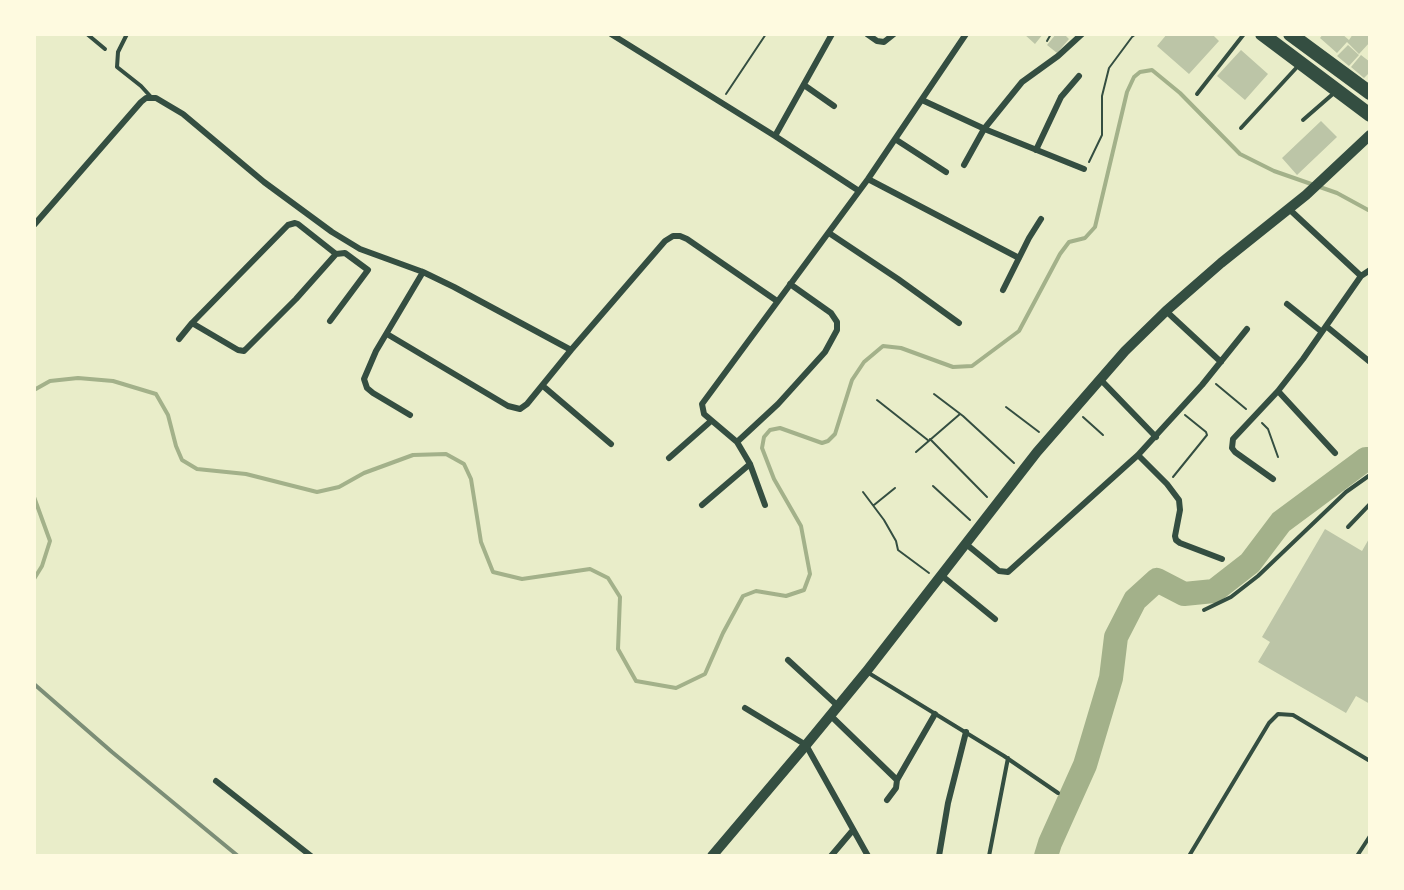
<!DOCTYPE html>
<html>
<head>
<meta charset="utf-8">
<style>
  body { margin:0 }
  #map { position:relative; width:1404px; height:890px; overflow:hidden; background:#e9edc9; font-family:Jost,sans-serif }
  canvas { display:block }
  .frame { position:absolute; inset:0; border:36px solid #fefae0; pointer-events:none }
</style>
</head>
<body>
<div id="map">
<canvas width="1404" height="890"></canvas>
<div class="frame"></div>
</div>
<script>
const g = document.querySelector('canvas').getContext('2d');
g.lineJoin = 'round';
const shape = rows => new Path2D(rows.map(r => 'M' + r).join(''));
function strokePath(path, color, width, dash) { g.strokeStyle = color; g.lineWidth = width; g.lineCap = dash ? 'butt' : 'round'; g.setLineDash(dash || []); g.stroke(path); }
function fill(path, color) { g.fillStyle = color; g.fill(path, 'evenodd'); }
const stream = shape([
  [34,390,50,381,78,378,113,381,156,394,168,415,176,446,182,460,197,469,246,474,317,492,339,487,364,473,413,455,446,454,464,464,471,479,481,542,493,572,522,579,590,569,608,578,620,597,618,649,636,681,676,688,705,674,723,633,743,596,756,591,786,596,804,590,810,574,801,526,774,479,762,448,764,437,770,430,780,428,822,443,828,441,835,434,852,380,864,362,883,346,901,348,953,367,972,366,1019,331,1060,254,1069,242,1085,238,1095,227,1127,92,1134,77,1140,72,1152,70,1180,93,1240,154,1274,171,1337,193,1370,211],
  [34,497,50,541,42,566,34,579]
]);
const river = shape([
  [1046,856,1050,843,1085,765,1111,678,1116,637,1135,600,1157,580,1184,594,1214,591,1250,563,1281,522,1366,459,1370,459]
]);
const building = shape([
  [1024,34,1043,34,1035,44],
  [1056,34,1064,34,1069,39,1057,53,1047,45],
  [1167,34,1212,34,1219,41,1189,74,1157,46],
  [1323,34,1342,34,1349,40,1353,34,1370,34,1368,40,1370,42,1359,54,1347,42,1337,53,1320,38],
  [1348,45,1359,55,1349,66,1337,56],
  [1241,50,1268,74,1245,100,1217,76],
  [1361,55,1370,62,1370,72,1364,78,1351,67],
  [1321,121,1337,137,1297,175,1282,158],
  [1325,529,1362,551,1370,537,1370,704,1356,696,1346,713,1258,662,1270,642,1262,637]
]);
const path = shape([
  [1047,41,1051,34],
  [726,94,766,34],
  [1089,162,1102,135,1102,96,1109,68,1132,37,1136,34],
  [1216,384,1246,409],
  [934,394,963,416,1014,463],
  [877,400,929,441],
  [1006,407,1039,432],
  [1083,417,1103,435],
  [1262,423,1268,429,1278,457],
  [930,439,987,497],
  [916,452,960,414],
  [1173,477,1207,435,1206,432,1185,415],
  [933,486,970,520],
  [863,492,884,520,896,541,898,550,929,573],
  [874,505,895,488]
]);
const service = shape([
  [87,34,105,49],
  [127,34,118,52,117,67,141,86,151,97],
  [1197,94,1244,34],
  [1303,120,1334,93],
  [1241,128,1298,66],
  [1348,527,1370,504],
  [1204,610,1231,597,1258,576,1346,492,1370,475],
  [867,672,1004,756,1058,793],
  [989,856,1008,758],
  [1189,856,1269,723,1278,714,1293,715,1370,761],
  [1357,856,1370,836]
]);
const minor = shape([
  [611,34,775,136,859,191],
  [867,34,877,41,884,42,894,34],
  [804,85,834,106],
  [922,100,987,130,1084,169],
  [775,136,832,34],
  [895,139,946,172],
  [1036,150,1061,97,1079,76],
  [964,165,984,129,1022,82,1058,56,1082,34],
  [868,179,1019,258],
  [1289,209,1361,276],
  [34,225,141,102,146,98,156,98,183,114,264,182,332,232,360,249,423,272,454,287,571,350],
  [829,233,898,279,959,323],
  [1003,290,1029,238,1041,219],
  [1287,304,1322,332],
  [1166,311,1221,362],
  [330,321,368,270,345,253,336,254],
  [1326,326,1370,362],
  [387,334,508,406,520,409,527,404,571,350,665,241,673,236,680,236,687,239,777,301],
  [179,339,192,323,288,225,295,223,298,224,336,254,296,299,244,351,238,350,192,323],
  [1100,379,1156,437],
  [543,386,611,444],
  [1278,391,1335,453],
  [410,415,373,393,367,388,364,379,376,351,423,272],
  [737,442,778,404,825,352,837,330,837,322,831,313,790,284],
  [1138,455,1167,484,1179,500,1180,510,1175,536,1176,540,1180,543,1222,559],
  [669,458,711,421],
  [1273,479,1235,452,1232,448,1233,439,1278,391,1303,359,1361,276,1370,270],
  [702,505,750,464],
  [765,505,750,464,737,442,704,414,702,404,868,179,966,34],
  [966,544,999,571,1008,572,1138,455,1202,385,1247,329],
  [941,575,995,619],
  [788,660,838,706],
  [745,708,806,745,868,856],
  [830,715,897,780,896,788,887,800],
  [897,780,935,714],
  [216,781,311,856],
  [831,856,853,830],
  [939,856,948,803,966,732]
]);
const tertiary = shape([
  [712,856,806,745,866,672,1037,452,1125,351,1166,311,1221,263,1306,195,1370,135]
]);
const trunk = shape([
  [1262,34,1370,115],
  [1290,34,1370,93]
]);
const rail = shape([
  [34,684,112,752,238,856]
]);
strokePath(stream, '#a3b18a', 4);
strokePath(river, '#a3b18a', 24);
fill(building, '#bcc5a7');
strokePath(path, '#344e41', 2);
strokePath(service, '#344e41', 4);
strokePath(minor, '#344e41', 6);
strokePath(tertiary, '#344e41', 10);
strokePath(trunk, '#344e41', 14);
strokePath(rail, '#7c8e77', 4);
</script>
</body>
</html>
